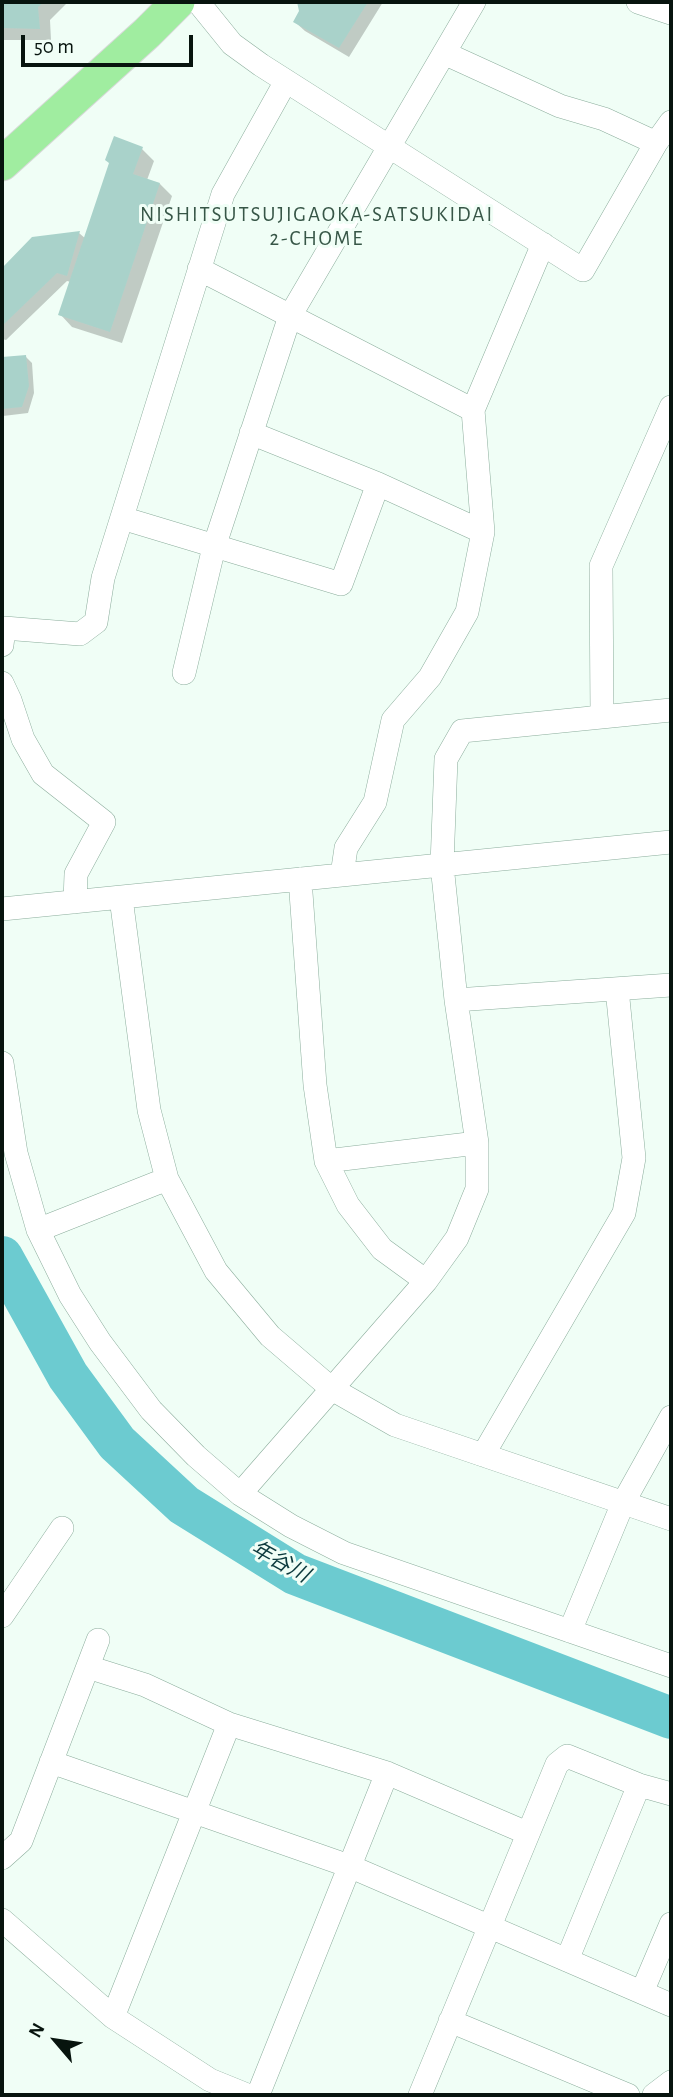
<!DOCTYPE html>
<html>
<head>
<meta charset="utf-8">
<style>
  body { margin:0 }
  #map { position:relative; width:673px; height:2097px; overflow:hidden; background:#f0fef6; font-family:"Alegreya Sans",sans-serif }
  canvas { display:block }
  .frame { position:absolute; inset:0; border:4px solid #07140e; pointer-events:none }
  .north { position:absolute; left:21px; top:2006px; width:70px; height:70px; -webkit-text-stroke:5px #f0fef6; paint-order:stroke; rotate:299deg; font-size:19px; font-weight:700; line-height:28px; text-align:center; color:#07140e }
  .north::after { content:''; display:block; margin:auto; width:24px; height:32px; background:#07140e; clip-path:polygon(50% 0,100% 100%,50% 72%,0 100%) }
  .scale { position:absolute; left:21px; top:35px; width:172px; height:32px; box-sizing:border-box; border:4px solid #07140e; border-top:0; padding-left:9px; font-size:21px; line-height:24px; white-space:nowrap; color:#07140e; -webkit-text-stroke:5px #f0fef6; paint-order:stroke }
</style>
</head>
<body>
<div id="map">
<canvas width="673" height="2097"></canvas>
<div class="frame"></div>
<div class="north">N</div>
<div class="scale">50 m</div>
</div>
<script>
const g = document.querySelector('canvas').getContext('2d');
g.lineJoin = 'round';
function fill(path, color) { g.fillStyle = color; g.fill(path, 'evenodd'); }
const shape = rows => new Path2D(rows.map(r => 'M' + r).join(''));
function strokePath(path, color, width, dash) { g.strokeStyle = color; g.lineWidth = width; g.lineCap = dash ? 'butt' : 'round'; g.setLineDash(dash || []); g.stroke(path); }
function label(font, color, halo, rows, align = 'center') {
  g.font = font + ' "Alegreya Sans","Noto Sans JP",sans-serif'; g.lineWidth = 6; g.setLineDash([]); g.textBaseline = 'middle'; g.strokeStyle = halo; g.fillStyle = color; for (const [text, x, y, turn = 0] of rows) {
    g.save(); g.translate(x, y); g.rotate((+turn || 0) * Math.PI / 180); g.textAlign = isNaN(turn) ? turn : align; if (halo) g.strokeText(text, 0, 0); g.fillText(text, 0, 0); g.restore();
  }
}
const shadow = shape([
  [2,2,68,2,50,20,51,40,2,40],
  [298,2,383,2,349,57,305,31,295,22,301,11],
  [142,149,154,161,147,180,160,184,172,196,122,343,72,327,60,314,71,282,67,281,6,340,2,339,2,270,33,239,79,233,86,239],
  [26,357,32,363,34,393,28,413,3,416,2,359]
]);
const river = shape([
  [2,1257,68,1376,117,1443,184,1505,295,1574,671,1718]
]);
const building = shape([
  [2,2,44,2,38,7,40,29,2,28],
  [297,2,368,2,339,48,293,22,299,11],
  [114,136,143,147,133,174,160,183,110,332,58,315,109,163,105,160],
  [80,231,67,276,57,273,2,326,2,268,32,237],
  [26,355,29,386,22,407,2,409,2,357]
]);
const minor = shape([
  [198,2,232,44,261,65,583,270,656,143,671,122],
  [638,2,671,13],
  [444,53,560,106,604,119,656,143],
  [199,269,473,410,543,244],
  [251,433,378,484],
  [122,518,341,584,378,484,483,532],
  [2,645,4,628,80,634,96,622,103,578,223,194,286,81],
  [184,673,214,547,290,316,474,2],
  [2,683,10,700,23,739,43,774,104,822,76,874,75,902],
  [602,717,601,566,671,407],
  [342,875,346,848,375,802,393,720,430,677,467,612,483,532,473,410],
  [300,879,315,1085,326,1161,348,1205,382,1249,426,1281],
  [121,898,149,1110,167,1179,216,1271,270,1336,332,1389,395,1425,671,1519],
  [2,909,671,842],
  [456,1000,671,985],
  [2,1063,16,1153,38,1230,70,1295,100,1342,151,1410,196,1456,240,1494,291,1526,344,1553,671,1666],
  [326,1161,477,1143],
  [38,1230,167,1179],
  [483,1455,624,1213,634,1158,617,989],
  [240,1494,426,1281,457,1238,477,1189,477,1143,456,1000,442,865,446,759,462,731,671,710],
  [2,1616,62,1528],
  [570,1631,623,1503,671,1417],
  [88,1667,145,1685,229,1724,387,1773,527,1833],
  [51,1762,349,1866,671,2005],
  [2,1858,21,1841,98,1640],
  [2,1920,113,2017,210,2080,247,2095],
  [567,1960,639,1785],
  [642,1992,671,1924],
  [113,2017,229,1724],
  [450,2021,628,2095],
  [258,2095,387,1773],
  [420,2095,557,1764,567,1756,639,1785,671,1794],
  [654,2095,671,2082]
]);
const highway = shape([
  [2,164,147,33,178,2]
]);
const neighbourhoodNames = [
  ["NISHITSUTSUJIGAOKA-SATSUKIDAI",317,215],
  ["2-CHOME",317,239]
];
const waterNames = [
  ["年谷川",280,1562,29]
];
fill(shadow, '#0003');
strokePath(river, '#6ccbd0', 42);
fill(building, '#a9d2ca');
strokePath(minor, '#8bad9c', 24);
strokePath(highway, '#d7d9d8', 35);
strokePath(minor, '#fff', 23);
strokePath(highway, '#a0eda0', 33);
g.letterSpacing = '2px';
label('21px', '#375647', '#f0fef6', neighbourhoodNames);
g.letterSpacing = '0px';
label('italic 21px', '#0c3a3d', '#f0fef6', waterNames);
</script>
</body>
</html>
